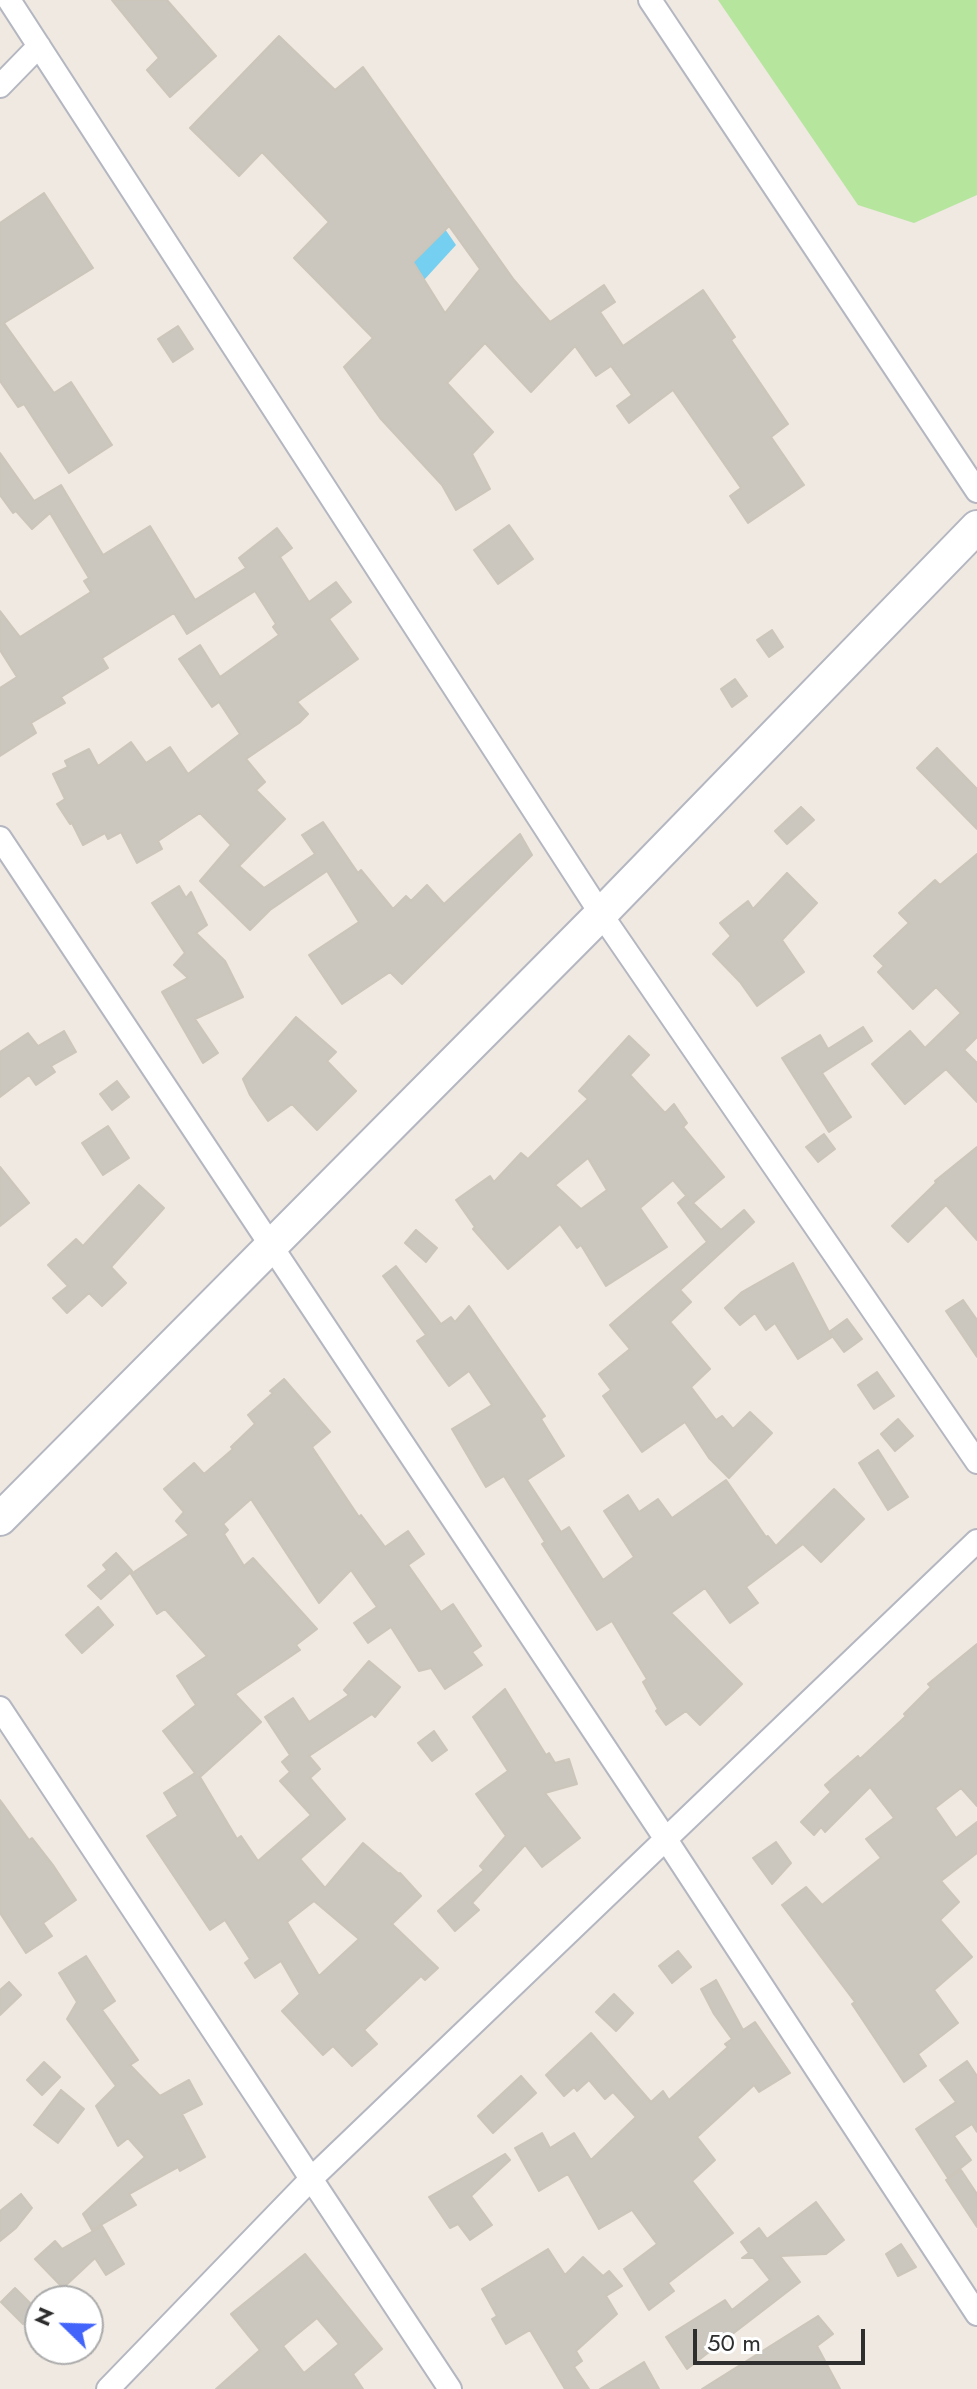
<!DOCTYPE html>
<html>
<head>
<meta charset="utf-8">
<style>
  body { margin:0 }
  #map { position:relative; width:977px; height:2389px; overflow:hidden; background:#efe9e1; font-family:Jost,sans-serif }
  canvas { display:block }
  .north { position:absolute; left:24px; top:2285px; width:80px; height:80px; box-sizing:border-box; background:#fff; border:2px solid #ababab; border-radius:50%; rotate:293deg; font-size:22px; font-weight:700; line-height:32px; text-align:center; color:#2e2e2e }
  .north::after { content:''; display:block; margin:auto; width:28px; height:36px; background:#4264fb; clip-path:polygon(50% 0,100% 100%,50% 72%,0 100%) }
  .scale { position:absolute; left:693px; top:2329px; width:172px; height:36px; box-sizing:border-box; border:4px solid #2e2e2e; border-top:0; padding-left:10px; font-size:24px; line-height:28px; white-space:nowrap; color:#2e2e2e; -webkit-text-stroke:6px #fff; paint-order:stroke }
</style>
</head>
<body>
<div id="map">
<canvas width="977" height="2389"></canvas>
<div class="north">N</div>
<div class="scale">50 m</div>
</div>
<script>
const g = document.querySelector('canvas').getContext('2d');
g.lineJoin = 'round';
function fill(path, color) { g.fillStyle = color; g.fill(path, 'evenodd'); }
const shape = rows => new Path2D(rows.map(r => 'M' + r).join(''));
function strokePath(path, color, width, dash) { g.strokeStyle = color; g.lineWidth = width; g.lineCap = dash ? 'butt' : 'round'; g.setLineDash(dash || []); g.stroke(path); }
const green = shape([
  [718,0,977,0,977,195,914,223,858,205]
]);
const water = shape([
  [445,229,456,245,424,280,413,262]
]);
const building = shape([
  [112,0,167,0,216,56,170,97,147,70,159,58,112,0],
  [279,36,335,90,363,67,514,280,550,322,604,285,615,302,600,312,623,346,703,290,735,337,731,340,788,424,771,437,804,485,748,523,730,496,741,488,673,390,629,423,617,406,632,395,611,366,596,376,575,346,531,392,485,343,447,383,493,432,472,454,490,489,456,510,442,485,380,418,344,367,373,338,294,258,329,222,262,152,239,176,190,128,279,36],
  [449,226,480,269,445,313,413,262,449,226],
  [44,193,93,268,4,323,54,393,71,382,112,445,69,473,24,404,18,407,0,381,0,223,44,193],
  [178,326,193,349,173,362,158,339,178,326],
  [0,453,34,501,61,485,103,555,150,526,195,600,246,568,239,558,277,528,292,548,280,557,309,602,336,582,351,602,329,619,358,659,297,702,308,714,299,723,246,759,265,782,256,790,285,819,239,866,264,888,315,854,302,835,323,822,358,873,361,870,393,909,406,896,411,901,427,885,444,904,520,834,532,855,402,984,390,972,342,1004,309,955,359,922,327,871,270,910,250,930,200,881,231,845,200,813,158,841,162,849,137,863,121,832,108,839,105,833,83,845,72,823,70,824,57,804,65,799,53,774,68,767,65,761,89,749,98,766,131,742,146,763,170,747,188,774,240,734,219,702,212,707,179,659,200,645,220,677,279,635,273,627,276,624,255,591,187,634,174,613,102,658,108,668,61,697,65,703,31,723,36,733,0,756,0,688,17,677,0,650,0,611,20,637,91,592,84,581,89,578,50,513,32,529,16,511,13,513,0,495,0,453],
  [509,525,533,559,498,584,474,550,509,525],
  [772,630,783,647,769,657,757,640,772,630],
  [735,679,747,696,732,707,721,689,735,679],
  [937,748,977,789,977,829,917,768,937,748],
  [801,807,814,820,787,844,775,831,801,807],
  [977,854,977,1037,964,1050,977,1063,977,1102,946,1069,905,1104,872,1064,910,1031,925,1048,961,1013,936,987,913,1009,878,972,884,966,874,956,909,923,899,913,935,880,940,885,977,854],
  [787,873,817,903,782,940,804,972,757,1006,740,982,713,954,731,936,720,923,748,901,753,909,787,873],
  [179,886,186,898,191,892,207,925,196,933,225,961,243,997,195,1019,218,1053,203,1063,162,992,188,978,174,965,185,953,152,903,179,886],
  [296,1017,336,1052,327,1061,356,1091,317,1130,292,1104,268,1121,250,1095,243,1079,296,1017],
  [863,1027,872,1041,822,1073,851,1117,829,1132,782,1058,820,1035,828,1049,863,1027],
  [64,1031,76,1052,51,1066,55,1072,36,1085,29,1075,0,1097,0,1052,28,1033,38,1046,64,1031],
  [629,1036,649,1055,630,1075,665,1113,674,1104,687,1123,683,1127,724,1177,693,1203,721,1230,744,1210,754,1222,680,1290,691,1302,670,1322,710,1369,691,1387,716,1420,722,1416,733,1429,750,1412,772,1433,729,1478,709,1458,685,1422,642,1452,603,1396,611,1390,599,1374,630,1349,610,1325,707,1242,678,1203,686,1196,689,1199,673,1180,640,1208,667,1247,606,1286,581,1245,577,1248,560,1224,508,1269,473,1229,475,1227,456,1200,490,1176,494,1182,521,1153,528,1159,588,1099,579,1091,629,1036],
  [588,1158,607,1190,581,1209,555,1185,588,1158],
  [117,1081,129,1097,112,1110,100,1094,117,1081],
  [108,1126,129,1158,103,1175,82,1143,108,1126],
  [824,1134,835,1149,818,1162,806,1147,824,1134],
  [977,1147,977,1240,946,1205,908,1242,892,1226,936,1183,935,1181,977,1147],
  [0,1167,29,1203,0,1226,0,1167],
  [139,1185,164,1208,111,1267,126,1283,102,1306,89,1293,67,1313,53,1298,68,1286,48,1265,76,1239,83,1246,139,1185],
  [416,1230,437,1248,426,1262,405,1243,416,1230],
  [793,1263,829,1332,847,1319,862,1339,844,1352,830,1333,832,1337,798,1359,775,1323,766,1330,755,1313,740,1325,725,1308,742,1292,793,1263],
  [396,1266,441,1324,451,1317,455,1322,469,1306,545,1416,541,1419,564,1456,527,1480,561,1532,569,1527,603,1580,634,1557,604,1511,628,1495,639,1512,658,1499,672,1518,726,1480,766,1537,768,1536,776,1546,834,1489,864,1519,821,1562,803,1544,746,1587,758,1603,730,1623,705,1588,671,1613,742,1684,700,1725,686,1711,666,1725,656,1711,658,1709,643,1682,647,1679,612,1621,597,1630,542,1544,545,1542,504,1476,486,1487,452,1429,492,1405,469,1371,449,1386,417,1341,426,1335,383,1276,396,1266],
  [963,1300,977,1320,977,1357,946,1311,963,1300],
  [877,1372,894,1396,874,1409,858,1385,877,1372],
  [284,1379,330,1432,312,1447,359,1517,361,1515,385,1547,408,1531,424,1554,408,1565,441,1612,453,1604,481,1646,472,1652,482,1665,445,1689,431,1668,419,1671,391,1627,368,1643,354,1623,377,1607,351,1570,319,1603,251,1499,223,1524,228,1530,224,1534,244,1566,253,1558,317,1629,296,1645,300,1650,235,1694,261,1722,200,1777,237,1839,241,1836,258,1861,311,1815,280,1781,290,1772,282,1762,290,1755,265,1717,293,1698,309,1722,349,1695,344,1690,369,1661,400,1687,375,1717,372,1714,309,1756,320,1769,310,1778,345,1819,300,1859,325,1888,363,1843,399,1874,400,1873,421,1896,392,1924,438,1968,425,1980,421,1976,364,2030,377,2044,352,2066,333,2046,323,2055,282,2011,300,1994,281,1961,255,1978,245,1963,250,1959,225,1920,210,1930,147,1836,178,1816,164,1793,195,1773,163,1731,196,1705,177,1676,207,1656,165,1609,157,1614,131,1574,189,1535,176,1521,184,1512,164,1489,194,1463,204,1474,233,1449,231,1447,255,1424,248,1415,273,1393,270,1391,284,1379],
  [314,1901,359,1939,319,1976,287,1922,314,1901],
  [898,1419,913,1436,895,1451,881,1434,898,1419],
  [878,1450,908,1497,888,1510,859,1463,878,1450],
  [116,1553,132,1571,101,1599,88,1586,107,1570,103,1565,116,1553],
  [98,1607,113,1625,82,1653,66,1635,98,1607],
  [977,1644,977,1806,961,1788,935,1808,956,1838,977,1822,977,1853,941,1881,959,1902,940,1920,972,1957,934,1990,958,2023,918,2054,926,2066,904,2082,852,2004,855,2002,782,1905,806,1887,822,1905,881,1858,866,1839,894,1818,870,1787,825,1832,821,1827,814,1835,801,1822,831,1792,825,1785,858,1756,860,1759,906,1716,904,1714,931,1687,928,1684,977,1644],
  [505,1689,546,1755,549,1753,555,1763,569,1759,577,1784,545,1793,580,1838,542,1867,525,1845,472,1903,479,1910,455,1931,438,1911,484,1870,480,1866,506,1836,476,1794,508,1771,473,1717,505,1689],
  [434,1731,447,1750,432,1761,418,1743,434,1731],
  [0,1800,29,1840,32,1838,53,1865,76,1900,43,1923,52,1936,26,1953,0,1913,0,1800],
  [776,1842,791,1863,772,1884,753,1858,776,1842],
  [678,1951,691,1967,672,1983,659,1966,678,1951],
  [86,1956,115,2001,102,2010,138,2060,130,2065,160,2096,189,2080,202,2104,182,2114,205,2157,180,2171,178,2167,129,2194,136,2205,92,2230,83,2214,145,2157,128,2138,118,2146,96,2106,116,2086,67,2019,77,2002,59,1973,86,1956],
  [716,1980,743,2030,755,2022,790,2073,759,2092,754,2085,697,2137,715,2160,692,2181,733,2233,668,2283,674,2291,649,2310,624,2269,657,2244,632,2210,599,2229,568,2174,539,2191,515,2148,542,2133,550,2148,574,2133,591,2160,636,2117,613,2092,605,2099,589,2080,577,2091,574,2087,564,2096,546,2075,591,2033,651,2102,663,2091,669,2100,728,2047,725,2044,732,2039,714,2014,701,1989,716,1980],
  [9,1982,21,1995,0,2015,0,1990,9,1982],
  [614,1994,633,2013,616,2031,596,2012,614,1994],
  [967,2061,977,2076,977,2132,972,2124,954,2136,971,2160,948,2178,916,2129,956,2102,940,2080,967,2061],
  [44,2062,60,2077,42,2095,27,2080,44,2062],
  [521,2076,536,2093,493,2133,478,2116,521,2076],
  [61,2090,84,2109,58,2143,34,2125,61,2090],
  [505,2154,510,2160,471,2196,492,2225,470,2240,458,2224,450,2228,429,2197,505,2154],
  [961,2170,977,2194,977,2227,946,2180,961,2170],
  [21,2194,32,2208,16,2228,0,2241,0,2211,21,2194],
  [816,2202,844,2240,826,2254,780,2256,800,2282,687,2369,666,2337,725,2300,732,2310,770,2280,753,2258,742,2258,749,2253,741,2242,759,2228,767,2239,816,2202],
  [102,2226,124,2264,106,2275,95,2258,63,2288,35,2259,55,2241,62,2249,102,2226],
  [901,2244,916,2267,898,2276,886,2254,901,2244],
  [548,2249,565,2275,583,2257,603,2276,609,2271,622,2286,606,2296,617,2314,576,2351,582,2361,574,2367,589,2389,565,2389,530,2330,506,2344,492,2319,497,2316,482,2289,548,2249],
  [305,2254,382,2349,353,2374,363,2389,216,2389,260,2350,231,2314,305,2254],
  [317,2318,339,2344,304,2373,283,2346,317,2318],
  [15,2288,37,2310,23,2324,1,2302,15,2288],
  [818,2316,833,2334,817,2346,840,2389,702,2389,818,2316],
  [644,2362,659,2389,600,2389,644,2362]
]);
const street = shape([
  [9,0,601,914,977,1462],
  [650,0,977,491],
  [0,86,39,46],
  [0,838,667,1841,977,2314],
  [0,1708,450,2389],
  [108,2389,312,2178,977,1541]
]);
const secondary = shape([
  [0,1519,601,914,977,527]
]);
fill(green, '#b6e59e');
fill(water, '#75cff0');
fill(building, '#cbc7bf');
strokePath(building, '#cbc5ba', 2);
strokePath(street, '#b4b7c1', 26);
strokePath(secondary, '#b4b7c1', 36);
strokePath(street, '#fff', 22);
strokePath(secondary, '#fff', 32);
</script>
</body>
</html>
